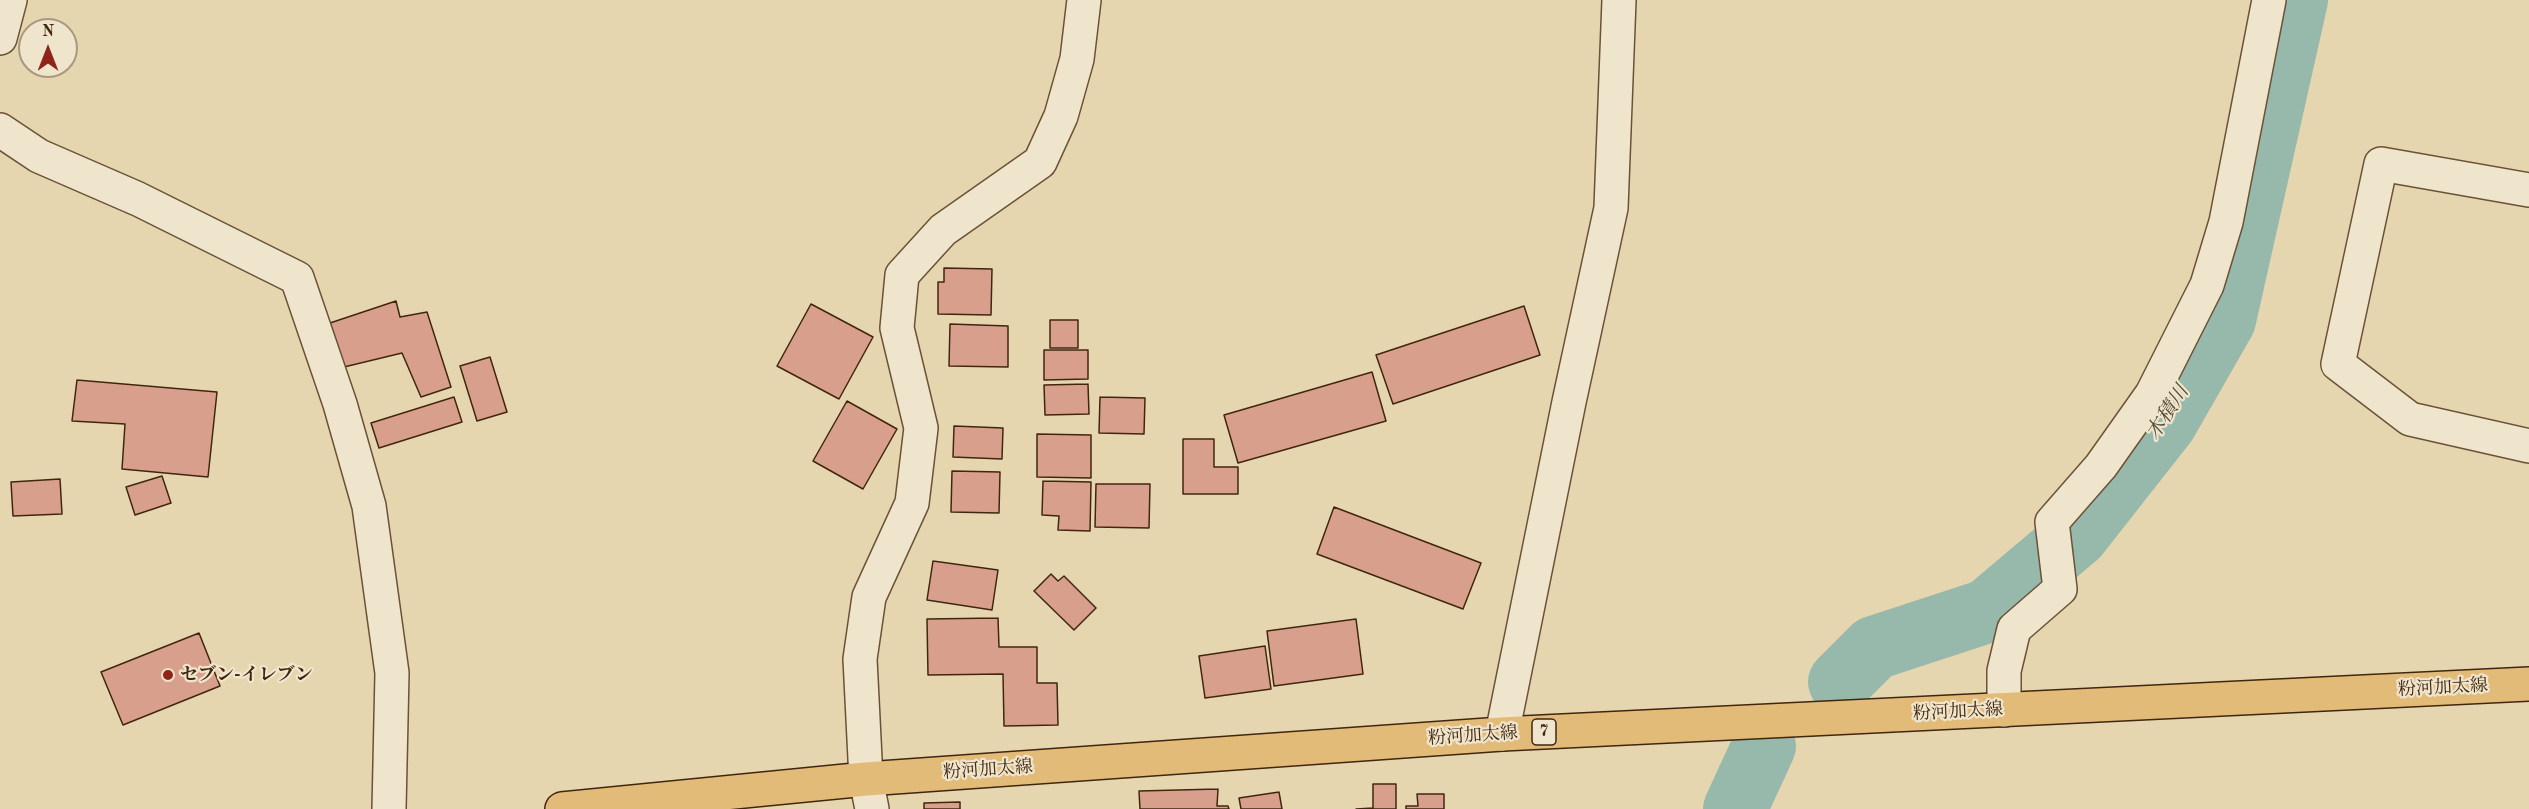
<!DOCTYPE html>
<html>
<head>
<meta charset="utf-8">
<style>
  body { margin:0 }
  #map { position:relative; width:2529px; height:809px; overflow:hidden; background:#e6d6b0; font-family:"Old Standard TT",serif }
  canvas { display:block }
  .north { position:absolute; left:18px; top:18px; width:60px; height:60px; box-sizing:border-box; background:#efe4cc; border:2px solid #a99880; border-radius:50%; rotate:0deg; font-size:16px; font-weight:700; line-height:24px; text-align:center; color:#41260f }
  .north::after { content:''; display:block; margin:auto; width:21px; height:27px; background:#8f2418; clip-path:polygon(50% 0,100% 100%,50% 72%,0 100%) }
</style>
</head>
<body>
<div id="map">
<canvas width="2529" height="809"></canvas>
<div class="north">N</div>
</div>
<script>
const g = document.querySelector('canvas').getContext('2d');
g.lineJoin = 'round';
const shape = rows => new Path2D(rows.map(r => 'M' + r).join(''));
function strokePath(path, color, width, dash) { g.strokeStyle = color; g.lineWidth = width; g.lineCap = dash ? 'butt' : 'round'; g.setLineDash(dash || []); g.stroke(path); }
function fill(path, color) { g.fillStyle = color; g.fill(path, 'evenodd'); }
function label(font, color, halo, rows, align = 'center') {
  g.font = font + ' "Old Standard TT","Noto Serif JP",serif'; g.lineWidth = 4.5; g.setLineDash([]); g.textBaseline = 'middle'; g.strokeStyle = halo; g.fillStyle = color; for (const [text, x, y, turn = 0] of rows) {
    g.save(); g.translate(x, y); g.rotate((+turn || 0) * Math.PI / 180); g.textAlign = isNaN(turn) ? turn : align; if (halo) g.strokeText(text, 0, 0); g.fillText(text, 0, 0); g.restore();
  }
}
const river = shape([
  [1840,682,1874,648,1987,611,2077,535,2165,423,2224,320,2296,0],
  [1735,809,1764,746]
]);
const building = shape([
  [944,268,992,269,991,315,938,314,938,282,944,282,944,268],
  [396,301,400,317,427,312,451,387,421,397,402,353,344,367,330,323,396,301],
  [811,304,873,337,839,399,777,366,811,304],
  [1524,306,1540,355,1393,404,1376,355,1524,306],
  [1050,320,1078,320,1078,348,1050,348,1050,320],
  [950,324,1008,326,1008,367,949,366,950,324],
  [1044,350,1088,350,1088,379,1044,380,1044,350],
  [490,357,507,412,477,421,460,366,490,357],
  [1372,372,1386,421,1238,463,1224,415,1372,372],
  [77,380,217,392,208,477,122,469,125,424,72,421,77,380],
  [1088,384,1089,414,1045,415,1044,385,1088,384],
  [454,397,462,422,379,448,371,423,454,397],
  [1100,397,1145,398,1144,434,1099,433,1100,397],
  [847,401,897,429,863,489,813,461,847,401],
  [954,426,1003,428,1002,459,953,457,954,426],
  [1037,434,1091,435,1091,478,1037,477,1037,434],
  [1183,439,1214,439,1214,467,1238,467,1238,494,1183,494,1183,439],
  [952,471,1000,472,999,513,951,512,952,471],
  [162,476,171,503,135,515,126,487,162,476],
  [60,479,62,514,13,516,11,482,60,479],
  [1043,481,1091,482,1090,531,1058,530,1059,516,1042,515,1043,481],
  [1096,484,1150,484,1149,528,1095,527,1096,484],
  [1334,507,1481,563,1463,609,1317,554,1334,507],
  [933,561,998,570,992,610,927,600,933,561],
  [1051,574,1058,581,1064,576,1096,608,1074,630,1034,591,1051,574],
  [998,618,999,647,1037,647,1037,683,1057,683,1058,725,1004,726,1003,674,928,675,927,619,998,618],
  [1356,619,1363,674,1274,686,1267,631,1356,619],
  [199,633,220,686,123,725,101,672,199,633],
  [1265,646,1271,689,1205,698,1199,656,1265,646],
  [1373,784,1396,784,1396,809,1356,809,1373,808,1373,784],
  [1218,789,1217,806,1228,806,1229,809,1140,809,1139,791,1218,789],
  [1279,792,1282,809,1241,809,1239,798,1279,792],
  [1417,794,1444,794,1444,809,1406,809,1406,806,1418,806,1417,794],
  [960,802,960,809,924,809,924,803,960,802]
]);
const minor = shape([
  [0,38,10,0],
  [0,130,39,156,138,199,297,278,340,404,369,506,392,673,389,809],
  [2529,190,2381,164,2338,364,2410,419,2529,446],
  [2004,710,2004,671,2014,629,2060,589,2052,522,2101,466,2152,394,2207,285,2226,222,2269,0],
  [1502,734,1569,402,1611,208,1619,0],
  [872,809,866,779,860,659,869,597,912,503,921,428,897,328,902,275,943,230,1040,162,1061,116,1077,59,1084,0]
]);
const major = shape([
  [562,809,866,779,1502,734,2529,684]
]);
const markers = [
  [168,675,6,"#8f2418"]
];
const shields = [
  [1544,732,24]
];
const shieldNames = [
  ["7",1544,732]
];
const poiNames = [
  ["セブン-イレブン",180,675]
];
const streetNames = [
  ["粉河加太線",2443,688,-3],
  ["粉河加太線",1958,712,-3],
  ["粉河加太線",1473,736,-4],
  ["粉河加太線",988,770,-4]
];
const waterNames = [
  ["木積川",2168,413,-57]
];
strokePath(river, '#96b9ab', 64);
fill(building, '#d8a08c');
strokePath(building, '#41260f', 1.5);
strokePath(minor, '#6a5237', 36);
strokePath(major, '#41260f', 36);
strokePath(minor, '#efe4cc', 33);
strokePath(major, '#e3bb78', 33);
for (const [x, y, r, color] of markers) { const dot = new Path2D(); dot.arc(x, y, r, 0, 2 * Math.PI); g.fillStyle = color; g.fill(dot); strokePath(dot, '#efe4cc', 2); }
for (const [x, y, w] of shields) { const box = new Path2D(); box.roundRect(x - w / 2, y - 13, w, 26, 4.5); g.fillStyle = '#efe4cc'; g.fill(box); strokePath(box, '#41260f', 1.5); }
label('bold 16px', '#41260f', null, shieldNames);
label('bold 18px', '#41260f', '#efe4cc', poiNames, 'left');
label('18px', '#41260f', '#efe4cc', streetNames);
label('italic 20px', '#564b36', '#efe4cc', waterNames);
</script>
</body>
</html>
